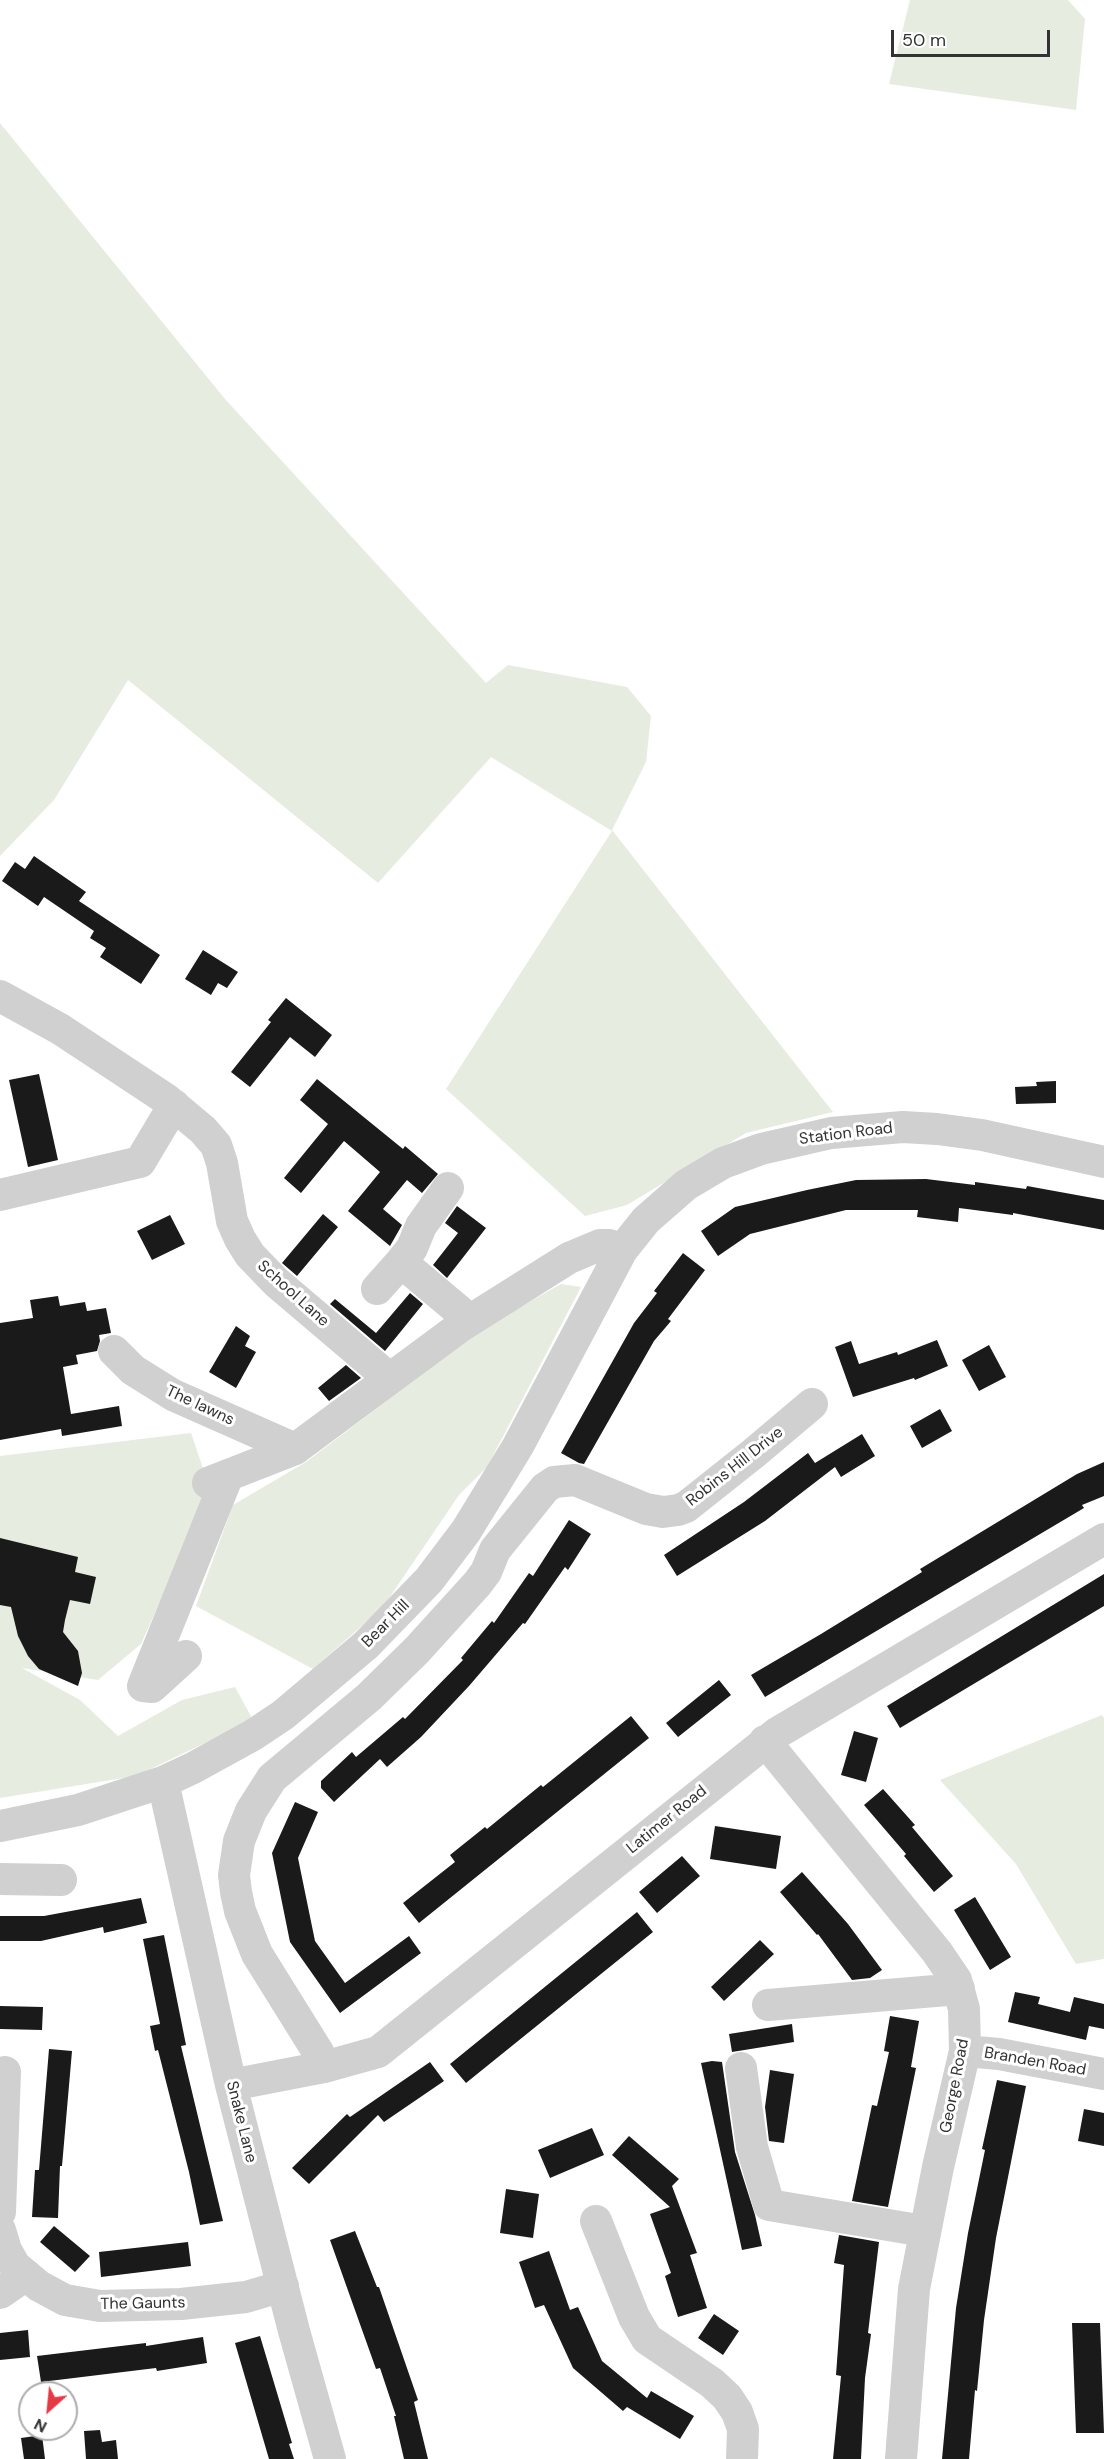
<!DOCTYPE html>
<html>
<head>
<meta charset="utf-8">
<style>
  body { margin:0 }
  #map { position:relative; width:1104px; height:2459px; overflow:hidden; background:#fff; font-family:"DM Sans",sans-serif }
  canvas { display:block }
  .north { position:absolute; left:18px; top:2381px; width:60px; height:60px; box-sizing:border-box; background:#fff; border:2px solid #adadad; border-radius:50%; rotate:207deg; font-size:16px; font-weight:700; line-height:24px; text-align:center; color:#333 }
  .north::after { content:''; display:block; margin:auto; width:21px; height:27px; background:#e63946; clip-path:polygon(50% 0,100% 100%,50% 72%,0 100%) }
  .scale { position:absolute; left:891px; top:30px; width:159px; height:27px; box-sizing:border-box; border:3px solid #333; border-top:0; padding-left:8px; font-size:18px; line-height:21px; white-space:nowrap; color:#333; -webkit-text-stroke:4px #fff; paint-order:stroke }
</style>
</head>
<body>
<div id="map">
<canvas width="1104" height="2459"></canvas>
<div class="north">N</div>
<div class="scale">50 m</div>
</div>
<script>
const g = document.querySelector('canvas').getContext('2d');
g.lineJoin = 'round';
function fill(path, color) { g.fillStyle = color; g.fill(path, 'evenodd'); }
const shape = rows => new Path2D(rows.map(r => 'M' + r).join(''));
function strokePath(path, color, width, dash) { g.strokeStyle = color; g.lineWidth = width; g.lineCap = dash ? 'butt' : 'round'; g.setLineDash(dash || []); g.stroke(path); }
function label(font, color, halo, rows, align = 'center') {
  g.font = font + ' "DM Sans",sans-serif'; g.lineWidth = 6; g.setLineDash([]); g.textBaseline = 'middle'; g.strokeStyle = halo; g.fillStyle = color; for (const [text, x, y, turn = 0] of rows) {
    g.save(); g.translate(x, y); g.rotate((+turn || 0) * Math.PI / 180); g.textAlign = isNaN(turn) ? turn : align; if (halo) g.strokeText(text, 0, 0); g.fillText(text, 0, 0); g.restore();
  }
}
const green = shape([
  [910,0,1068,0,1085,19,1076,110,889,84],
  [0,123,225,399,486,683,508,665,627,687,651,716,646,762,612,830,833,1112,746,1133,627,1205,585,1216,446,1089,612,831,491,757,378,883,128,680,54,800,0,856],
  [561,1284,581,1287,487,1467,459,1495,383,1607,313,1669,196,1606,233,1505,306,1462,483,1328],
  [191,1433,208,1483,199,1515,141,1644,98,1680,22,1668,80,1700,118,1736,182,1700,235,1687,253,1720,136,1776,0,1798,0,1456],
  [1102,1715,1104,1718,1104,1959,1076,1964,1016,1864,940,1780]
]);
const building = shape([
  [34,856,86,892,79,901,160,955,141,984,100,957,106,948,90,938,94,931,44,897,38,906,2,881,15,862,25,869],
  [203,950,238,972,227,988,218,983,211,995,185,979],
  [286,998,332,1035,315,1057,290,1037,250,1087,231,1072,271,1022,268,1020],
  [39,1074,58,1160,28,1167,9,1080],
  [317,1079,403,1149,405,1146,438,1174,422,1193,407,1180,383,1209,402,1225,390,1246,348,1211,380,1172,344,1141,301,1193,284,1178,328,1124,300,1100],
  [1056,1081,1056,1103,1016,1104,1015,1087,1037,1086,1036,1082],
  [926,1179,975,1185,975,1182,1026,1189,1027,1186,1104,1200,1104,1230,1013,1213,1013,1215,959,1208,958,1222,917,1217,918,1210,846,1210,750,1234,718,1256,701,1231,735,1207,807,1190,856,1180],
  [457,1206,486,1228,447,1278,433,1265,458,1233,445,1223],
  [323,1214,338,1227,297,1276,282,1263],
  [170,1215,185,1244,152,1260,137,1231],
  [683,1253,705,1270,668,1319,671,1321,654,1341,584,1464,579,1463,561,1453,634,1323,657,1293,654,1291],
  [410,1293,423,1304,385,1351,330,1304,335,1299,376,1333],
  [58,1296,60,1306,85,1302,87,1311,106,1308,111,1333,99,1335,100,1341,97,1351,76,1355,78,1364,63,1367,71,1414,119,1406,122,1426,62,1436,61,1429,0,1440,0,1323,33,1318,30,1300],
  [236,1326,250,1336,245,1346,256,1352,236,1388,209,1372],
  [937,1340,948,1366,915,1380,914,1378,853,1397,835,1347,851,1341,859,1364,897,1352,898,1355],
  [989,1345,1006,1377,979,1391,962,1360],
  [346,1365,361,1378,329,1401,318,1388],
  [940,1409,952,1431,922,1448,910,1426],
  [862,1434,875,1456,841,1477,835,1467,765,1521,677,1576,664,1555,744,1502,808,1453,815,1463],
  [1104,1462,1104,1496,1082,1505,1084,1508,765,1697,751,1675,821,1634,922,1572,920,1569,1077,1474],
  [569,1520,591,1534,568,1570,565,1567,525,1624,523,1623,469,1686,421,1737,387,1767,380,1759,334,1802,321,1788,321,1781,352,1752,356,1757,403,1717,405,1719,463,1660,461,1658,492,1621,494,1623,529,1573,533,1576],
  [0,1538,78,1557,75,1572,96,1577,90,1604,70,1600,65,1620,63,1632,78,1651,82,1673,78,1686,39,1669,28,1656,18,1636,11,1607,0,1605],
  [1104,1574,1104,1606,900,1728,887,1706],
  [719,1680,731,1695,678,1737,666,1723],
  [631,1716,649,1738,419,1923,403,1903,455,1862,450,1855,485,1827,487,1829,541,1785,543,1787],
  [854,1731,878,1738,866,1782,841,1775],
  [883,1789,915,1825,912,1827,953,1876,934,1892,904,1856,906,1854,864,1805],
  [295,1802,318,1812,298,1858,315,1941,345,1983,409,1936,421,1953,340,2013,290,1942,272,1853],
  [715,1826,781,1836,776,1869,710,1859],
  [682,1856,700,1876,657,1913,639,1892],
  [802,1872,848,1924,882,1970,870,1978,852,1980,818,1934,817,1935,780,1892],
  [975,1897,1011,1957,990,1970,954,1910],
  [141,1898,147,1923,104,1933,103,1927,41,1941,0,1941,0,1916,44,1916],
  [637,1912,653,1932,466,2083,450,2064],
  [164,1935,186,2045,181,2046,223,2221,200,2225,189,2172,158,2050,155,2051,150,2026,160,2024,143,1939],
  [760,1940,774,1954,724,2001,711,1987],
  [1015,1992,1040,1997,1038,2004,1070,2012,1074,1997,1104,2004,1104,2029,1089,2026,1086,2040,1008,2022],
  [0,2006,43,2007,42,2030,0,2029],
  [890,2016,919,2021,911,2067,916,2068,888,2207,852,2201,872,2105,877,2106,889,2052,884,2051],
  [792,2024,794,2042,732,2052,729,2034],
  [49,2049,72,2051,62,2166,60,2166,58,2218,32,2217,35,2170,39,2170],
  [712,2061,722,2062,735,2152,755,2215,762,2246,742,2250,701,2063],
  [430,2062,444,2081,384,2122,378,2115,309,2184,292,2168,347,2114,350,2117],
  [770,2070,794,2074,784,2143,769,2141,765,2107],
  [997,2080,1026,2086,996,2238,984,2320,977,2391,975,2390,969,2459,942,2459,956,2308,968,2233,985,2150,982,2149],
  [1084,2109,1104,2113,1104,2146,1078,2141],
  [592,2128,604,2155,550,2178,538,2150],
  [629,2136,679,2179,672,2186,697,2253,690,2255,707,2308,678,2317,665,2276,671,2273,650,2214,670,2207,612,2155],
  [506,2189,539,2194,533,2238,500,2233],
  [54,2226,90,2256,75,2272,40,2242],
  [355,2231,377,2287,379,2287,418,2400,414,2402,428,2459,404,2459,394,2416,396,2416,380,2368,376,2369,330,2240],
  [839,2235,879,2242,868,2333,871,2334,865,2378,861,2459,833,2459,841,2376,836,2375,844,2265,834,2263],
  [188,2242,191,2266,101,2277,99,2252],
  [549,2251,570,2310,578,2307,602,2361,647,2398,651,2391,694,2416,680,2439,627,2407,623,2411,573,2368,544,2305,535,2308,519,2262],
  [714,2314,739,2331,723,2355,698,2338],
  [1072,2323,1100,2323,1104,2433,1076,2433],
  [28,2330,30,2357,0,2360,0,2333],
  [260,2336,292,2443,289,2444,294,2459,269,2459,235,2343],
  [203,2337,207,2363,157,2371,156,2368,41,2382,37,2356,146,2343,146,2346],
  [100,2430,102,2442,116,2440,118,2459,86,2459,84,2431],
  [42,2435,45,2459,24,2459,21,2438]
]);
const minor = shape([
  [0,996,60,1029,166,1099,203,1130,216,1145,222,1163,232,1221,240,1239,250,1255,276,1282,389,1378],
  [0,1195,140,1162,174,1105],
  [401,1262,412,1248,421,1226,448,1188],
  [377,1289,401,1262,470,1320],
  [114,1351,133,1370,173,1395,295,1449],
  [208,1483,295,1449,461,1326,569,1258,600,1245,609,1245,622,1250],
  [186,1656,152,1687,143,1686,228,1475],
  [765,1741,937,1952,956,1980,964,2009,965,2051,938,2167,914,2289,901,2459],
  [163,1782,231,2085,294,2331,330,2459],
  [0,1826,78,1810,163,1782,193,1768,253,1735,283,1715,366,1645,429,1580,466,1531,518,1446,622,1250,646,1220,686,1185,723,1163,761,1149,831,1133,903,1127,937,1129,982,1135,1104,1162],
  [0,1879,61,1880],
  [768,2005,959,1989],
  [965,2051,999,2054,1104,2074],
  [324,2067,318,2052,257,1954,240,1911,236,1892,234,1875,239,1841,251,1811,272,1778,369,1697,417,1650,477,1584,486,1572,495,1550,545,1488,554,1482,575,1480,646,1509,663,1512,678,1510,686,1507,754,1453,812,1404],
  [741,2068,752,2147,769,2205,924,2231],
  [231,2085,324,2067,378,2052,777,1733,1104,1539],
  [0,2212,5,2072],
  [596,2221,634,2317,647,2339,712,2383,727,2397,737,2412,743,2429,742,2459],
  [0,2230,6,2250,15,2266,39,2286,65,2300,100,2306,181,2304,246,2297,283,2286],
  [0,2293,26,2275]
]);
const streetNames = [
  ["Station Road",846,1134,-7],
  ["School Lane",293,1294,42],
  ["The lawns",200,1406,25],
  ["Robins Hill Drive",735,1467,-38],
  ["Bear Hill",386,1624,-45],
  ["Latimer Road",667,1820,-39],
  ["Branden Road",1035,2062,10],
  ["George Road",955,2086,-79],
  ["Snake Lane",241,2122,76],
  ["The Gaunts",143,2304,-1]
];
fill(green, '#e6ecdf');
fill(building, '#1a1a1a');
strokePath(minor, '#d0d0d0', 32);
label('16px', '#333', '#fff', streetNames);
</script>
</body>
</html>
